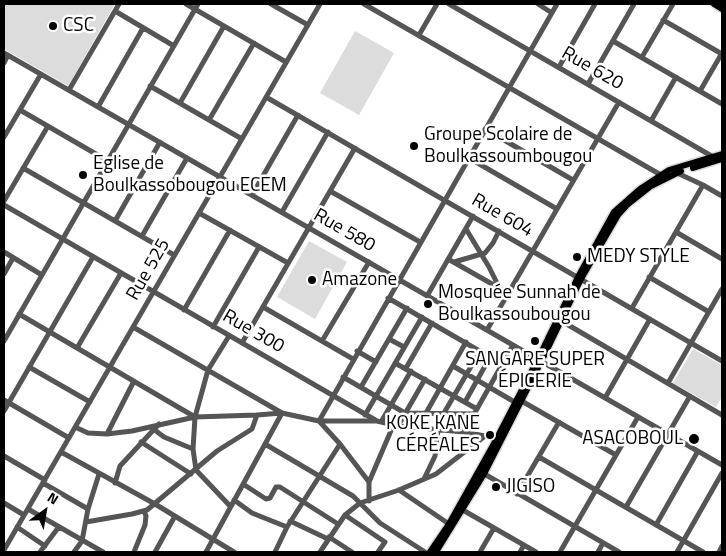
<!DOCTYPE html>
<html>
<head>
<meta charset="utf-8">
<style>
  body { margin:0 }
  #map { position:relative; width:726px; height:556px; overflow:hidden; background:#fff; font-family:"Titillium Web",sans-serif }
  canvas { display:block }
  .frame { position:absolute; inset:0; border:5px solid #000; pointer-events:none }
  .north { position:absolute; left:20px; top:486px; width:50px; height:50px; -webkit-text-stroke:4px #fff; paint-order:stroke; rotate:32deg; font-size:14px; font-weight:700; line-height:20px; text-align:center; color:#000 }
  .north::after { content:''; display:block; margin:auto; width:18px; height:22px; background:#000; clip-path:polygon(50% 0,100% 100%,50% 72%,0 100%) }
</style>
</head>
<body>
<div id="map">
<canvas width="726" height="556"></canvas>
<div class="frame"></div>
<div class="north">N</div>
</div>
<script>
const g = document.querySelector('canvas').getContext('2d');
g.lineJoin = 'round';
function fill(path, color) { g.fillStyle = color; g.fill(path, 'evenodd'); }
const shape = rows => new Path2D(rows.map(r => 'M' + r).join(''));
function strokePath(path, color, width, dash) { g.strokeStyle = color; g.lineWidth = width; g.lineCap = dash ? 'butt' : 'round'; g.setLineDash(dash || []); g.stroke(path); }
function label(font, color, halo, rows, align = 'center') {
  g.font = font + ' "Titillium Web",sans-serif'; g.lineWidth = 5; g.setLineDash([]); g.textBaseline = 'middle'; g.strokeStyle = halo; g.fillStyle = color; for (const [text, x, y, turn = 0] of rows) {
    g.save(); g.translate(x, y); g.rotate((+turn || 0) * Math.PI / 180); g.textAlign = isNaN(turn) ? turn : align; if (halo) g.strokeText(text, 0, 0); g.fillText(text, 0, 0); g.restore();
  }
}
const green = shape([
  [4,4,115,4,68,86,4,49],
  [355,31,394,53,359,115,320,93],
  [309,241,347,262,315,319,277,297],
  [693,349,722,365,722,397,716,407,673,383]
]);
const minor = shape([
  [186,4,286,62],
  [271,4,308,25],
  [364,4,661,175],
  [449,4,715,158],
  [538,4,552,13],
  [115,11,174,46],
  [663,20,722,54],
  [419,35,437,4],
  [613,41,722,104],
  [4,53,722,465],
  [642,57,673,4],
  [4,63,8,55],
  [559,67,595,4],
  [588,84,634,4],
  [150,86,242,139],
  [69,90,119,4],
  [700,91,722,53],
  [266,97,722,361],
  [180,103,224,26],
  [98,107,143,28],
  [20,110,108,161],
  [209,120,254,43],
  [651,121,676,77],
  [485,129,573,180],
  [4,137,41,74],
  [469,158,557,209],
  [23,168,174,255],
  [675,172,703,185,722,196],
  [330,191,420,242],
  [252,195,298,115],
  [4,201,48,126],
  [4,205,377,421,398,426,464,432,485,436,498,441],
  [282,212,328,132],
  [199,213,288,263],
  [115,221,160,142],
  [466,229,489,267,499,287],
  [676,232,722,259],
  [142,236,187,158],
  [4,252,42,275],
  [448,259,508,293],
  [454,262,485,253,493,243,499,231],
  [4,274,13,258],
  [649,277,709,312],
  [427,296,473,216],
  [388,298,502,364],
  [263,307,353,359],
  [632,308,703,185],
  [184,310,230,230],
  [19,314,195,417],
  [558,319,722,415],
  [133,327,282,413,206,552],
  [213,327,259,247],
  [487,330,619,102],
  [229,336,208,370,195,417,193,449,196,470,230,506],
  [389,339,404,347],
  [4,341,198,4],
  [322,341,369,262],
  [242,343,355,148],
  [77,348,121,273],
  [357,351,376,362],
  [395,363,477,409],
  [453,366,518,404],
  [29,367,90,402],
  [406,368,432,323],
  [343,377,405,413,474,414],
  [668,383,722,289],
  [361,387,407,308],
  [605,398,650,319],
  [518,399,616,455],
  [4,400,69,438],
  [465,402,490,357],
  [4,411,93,257],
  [426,413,466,342],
  [444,413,480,351],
  [365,415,422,317],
  [381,422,411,371],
  [398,426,425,379],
  [75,427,88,433,107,434,132,431,195,417,257,415,282,413,319,421,376,421],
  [152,428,164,437,193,449],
  [464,432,513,345],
  [107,434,134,381],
  [141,442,191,474],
  [265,444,353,496,380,523,425,552],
  [61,452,155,504,234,552],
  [4,456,45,480],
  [539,457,703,552],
  [481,472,619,552],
  [424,479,435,456,438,430],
  [369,482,393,426],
  [43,483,88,509],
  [115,483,120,466,159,424],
  [243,484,266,499,270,498,276,487,280,487,338,524],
  [399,490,449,524],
  [517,494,559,422],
  [234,500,252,513,287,527],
  [369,501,369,482,340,444,319,421,557,4],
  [4,503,24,515],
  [626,507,690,396],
  [28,509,103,552],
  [461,509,536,552],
  [345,515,385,542,378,552],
  [290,521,328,539],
  [86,522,132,514,147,510,217,451,252,429,257,415],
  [656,525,698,451],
  [17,527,45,546],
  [329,537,352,552],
  [4,550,320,4],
  [40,552,58,528],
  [74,552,82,541,88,509,99,474],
  [134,552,145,525,146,516,144,511],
  [155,552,175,516],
  [275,552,287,527,340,444],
  [320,552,345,515,360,503,399,490,436,474,485,436],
  [480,552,494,528],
  [520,552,524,545],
  [560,552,638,417],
  [598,552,603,543],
  [677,552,722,473],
  [719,552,722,546]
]);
const major = shape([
  [714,4,722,9],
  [693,168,722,159],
  [544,356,581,279,618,215,627,205,651,186,681,171],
  [430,552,449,524,496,440,538,359,578,277,614,212,640,189,669,170,722,154],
  [436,552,484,474,538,368]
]);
const markers = [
  [53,26,5,"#000"],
  [414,146,5,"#000"],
  [83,175,5,"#000"],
  [577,257,5,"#000"],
  [312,280,5,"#000"],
  [428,304,5,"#000"],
  [535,341,5,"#000"],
  [490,435,5,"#000"],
  [694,439,6,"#000"],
  [496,487,5,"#000"]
];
const poiNames = [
  ["CSC",63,26],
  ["Groupe Scolaire de",424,135],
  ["Boulkassoumbougou",424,157],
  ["Eglise de",93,164],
  ["Boulkassobougou ECEM",93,186],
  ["MEDY STYLE",587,257],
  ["Amazone",322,280],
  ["Mosquée Sunnah de",438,293],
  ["Boulkassoubougou",438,315],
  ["SANGARE SUPER",535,360,"center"],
  ["ÉPICERIE",535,382,"center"],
  ["KOKE KANE",480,424,"right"],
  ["CÉRÉALES",480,446,"right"],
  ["ASACOBOUL",683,439,"right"],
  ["JIGISO",506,487]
];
const streetNames = [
  ["Rue 620",592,69,30],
  ["Rue 604",502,216,30],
  ["Rue 580",344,231,30],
  ["Rue 525",149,270,-60],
  ["Rue 300",253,332,30]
];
fill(green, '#dcdcdc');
strokePath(major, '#dbdbdb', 9);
strokePath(minor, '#555', 5);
strokePath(major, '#000', 6);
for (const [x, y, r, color] of markers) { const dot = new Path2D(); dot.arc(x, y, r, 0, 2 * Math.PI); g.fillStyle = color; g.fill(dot); strokePath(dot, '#fff', 2); }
label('19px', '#000', '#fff', poiNames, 'left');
label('19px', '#000', '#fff', streetNames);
</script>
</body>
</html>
